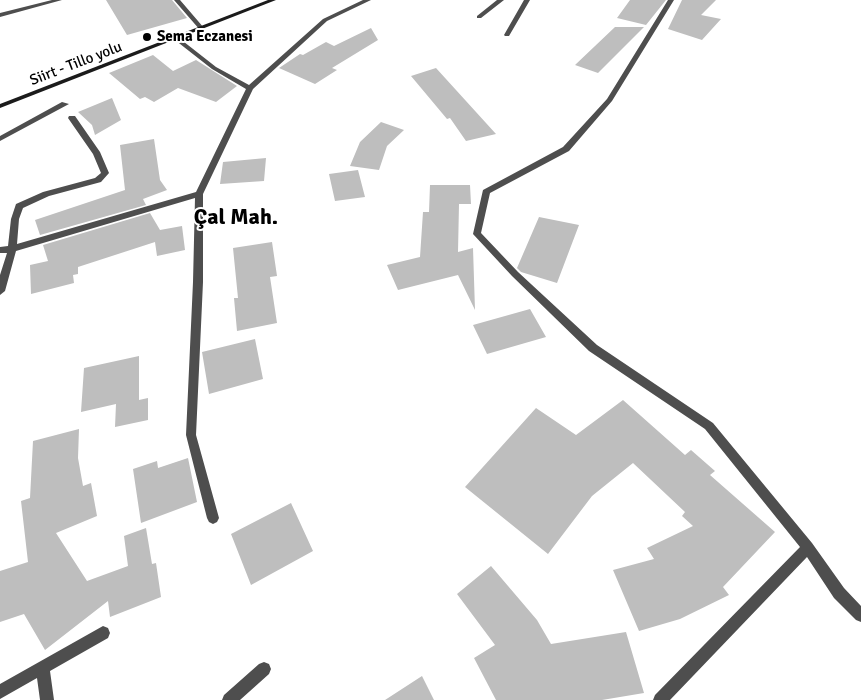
<!DOCTYPE html>
<html>
<head>
<meta charset="utf-8">
<style>
  body { margin:0 }
  canvas { display:block; background:#fff }
</style>
</head>
<body>
<canvas width="861" height="700"></canvas>
<script>
const g = document.querySelector('canvas').getContext('2d');
g.lineJoin = 'round';
function fill(path, color) { g.fillStyle = color; g.fill(path, 'evenodd'); }
const shape = rows => new Path2D(rows.map(r => 'M' + r).join(''));
function strokePath(path, color, width, dash) { g.strokeStyle = color; g.lineWidth = width; g.lineCap = dash ? 'butt' : 'round'; g.setLineDash(dash || []); g.stroke(path); }
function label(font, color, halo, rows, align = 'center') {
  g.font = font + ' Signika,sans-serif'; g.lineWidth = 4; g.setLineDash([]); g.textBaseline = 'middle'; g.strokeStyle = halo; g.fillStyle = color; for (const [text, x, y, turn = 0] of rows) {
    g.save(); g.translate(x, y); g.rotate((+turn || 0) * Math.PI / 180); g.textAlign = isNaN(turn) ? turn : align; if (halo) g.strokeText(text, 0, 0); g.fillText(text, 0, 0); g.restore();
  }
}
const building = shape([
  [106,0,172,0,187,18,127,35],
  [630,0,666,0,646,25,617,18],
  [682,0,716,0,701,15,721,19,702,40,668,29],
  [615,27,644,27,598,73,575,65],
  [371,28,378,40,332,68,337,70,315,84,279,68,300,54,303,55,326,42,334,46],
  [153,55,173,71,196,60,237,86,216,102,178,88,154,102,145,97,140,99,109,73],
  [436,68,496,134,466,141,450,118,447,119,411,76],
  [112,98,121,120,95,135,92,125,78,112],
  [381,122,404,130,387,146,379,170,350,166,360,142],
  [154,139,160,180,167,190,143,199,146,205,40,235,35,220,125,190,120,145],
  [266,158,264,181,220,184,223,162],
  [358,170,365,197,335,201,329,174],
  [430,185,470,185,471,204,459,204,458,252,473,248,475,310,458,275,398,290,387,265,420,257,423,212,429,212],
  [150,213,160,230,182,226,185,250,157,256,155,242,78,267,78,274,73,275,74,283,31,294,30,265,48,261,43,245],
  [539,217,579,225,557,283,521,272,517,268],
  [272,242,277,276,270,277,277,323,237,331,234,298,238,298,233,248],
  [530,309,546,337,487,354,473,325],
  [255,339,263,379,209,394,202,352],
  [139,356,139,400,148,398,148,420,115,427,116,404,81,412,84,368],
  [623,400,685,455,691,450,715,471,710,475,775,532,723,587,729,595,680,619,639,631,613,570,654,559,647,548,693,526,682,516,685,512,633,463,592,496,548,554,465,487,536,408,576,435],
  [79,429,78,458,83,486,91,483,97,516,56,533,87,581,128,566,124,536,146,528,152,564,156,563,161,597,110,617,108,601,45,650,24,614,0,622,0,571,28,562,21,501,30,498,33,441],
  [188,458,197,502,141,523,133,469,157,461,158,468],
  [291,503,313,551,251,585,231,534],
  [491,566,537,620,551,644,626,632,644,693,602,700,496,700,474,658,495,645,457,594],
  [422,676,434,700,385,700]
]);
const street = shape([
  [52,0,62,0,0,17,0,13,52,0],
  [174,0,180,0,204,28,204,30,200,30,174,0],
  [363,0,371,0,327,21,253,89,203,194,203,282,196,435,219,518,217,522,213,524,209,522,207,518,186,435,193,282,195,198,16,251,5,291,0,295,0,275,7,253,0,253,0,247,8,246,11,219,16,204,43,192,95,178,101,173,93,154,68,118,69,116,75,116,100,152,109,173,101,182,49,196,23,208,19,219,17,244,196,192,246,89,212,69,175,40,175,38,179,38,216,67,249,85,323,19,363,0],
  [497,0,504,0,481,18,477,18,477,16,497,0],
  [524,0,530,0,509,36,505,36,504,35,524,0],
  [668,0,674,0,612,101,569,151,490,193,481,233,518,272,597,345,713,423,812,543,844,588,861,606,861,622,856,620,834,598,807,557,670,700,653,700,655,695,800,547,705,429,589,351,512,276,473,234,483,190,563,147,607,99,668,0],
  [62,102,69,104,0,141,0,136,62,102],
  [103,626,108,628,110,633,108,638,50,671,54,700,40,700,37,678,0,699,0,684,103,626],
  [264,662,269,664,271,669,269,674,240,700,222,700,224,695,259,664,264,662]
]);
const secondary = shape([
  [268,0,276,0,0,108,0,104,268,0]
]);
const markers = [
  [147,37,5,"#000"]
];
const farPoinames = [
  ["Sema Eczanesi",157,37]
];
const farStreetnames = [
  ["Siirt - Tillo yolu",76,64,-21]
];
const districtNames = [
  ["Çal Mah.",236,218]
];
fill(building, '#bebebe');
fill(street, '#4e4e4e');
fill(secondary, '#1b1b1b');
for (const [x, y, r, color] of markers) { const dot = new Path2D(); dot.arc(x, y, r, 0, 2 * Math.PI); g.fillStyle = color; g.fill(dot); strokePath(dot, '#fff', 2); }
label('bold 15px', '#000', '#fff', farPoinames, 'left');
label('15px', '#000', '#fff', farStreetnames);
label('bold 22px', '#000', '#fff', districtNames);
</script>
</body>
</html>
